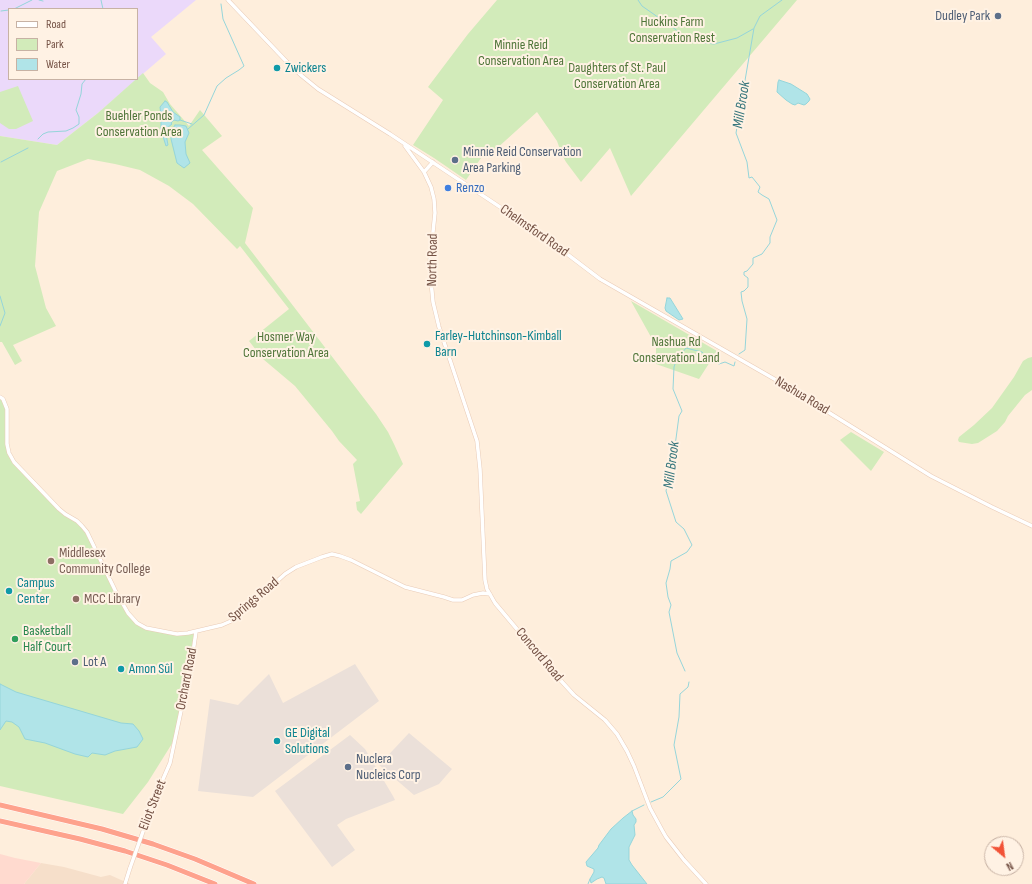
<!DOCTYPE html>
<html>
<head>
<meta charset="utf-8">
<style>
  body { margin:0 }
  #map { position:relative; width:1032px; height:884px; overflow:hidden; background:#feeedc; font-family:"Sofia Sans Condensed",sans-serif }
  canvas { display:block }
  .legend { position:absolute; left:8px; top:8px; width:130px; height:72px; box-sizing:border-box; background:#fff2e4; border:1px solid #c7b2a4; margin:0; padding:5px 7px; list-style:none; font-size:12px; color:#745144 }
  .legend li { display:flex; align-items:center; gap:8px; height:20px }
  .legend b { width:20px; border:1px solid #c7b2a4 }
  .north { position:absolute; left:984px; top:836px; width:40px; height:40px; box-sizing:border-box; background:#fff2e4; border:1px solid #c7b2a4; border-radius:50%; rotate:151deg; font-size:11px; font-weight:700; line-height:16px; text-align:center; color:#745144 }
  .north::after { content:''; display:block; margin:auto; width:14px; height:18px; background:#f25337; clip-path:polygon(50% 0,100% 100%,50% 72%,0 100%) }
</style>
</head>
<body>
<div id="map">
<canvas width="1032" height="884"></canvas>
<ul class="legend">
<li><b style="height:5px;background:#fff"></b>Road</li>
<li><b style="height:11px;background:#d2ebba"></b>Park</li>
<li><b style="height:11px;background:#b0e4e8"></b>Water</li>
</ul>
<div class="north">N</div>
</div>
<script>
const g = document.querySelector('canvas').getContext('2d');
g.lineJoin = 'round';
function fill(path, color) { g.fillStyle = color; g.fill(path, 'evenodd'); }
const shape = rows => new Path2D(rows.map(r => 'M' + r).join(''));
function strokePath(path, color, width, dash) { g.strokeStyle = color; g.lineWidth = width; g.lineCap = dash ? 'butt' : 'round'; g.setLineDash(dash || []); g.stroke(path); }
function label(font, color, halo, rows, align = 'center') {
  g.font = font + ' "Sofia Sans Condensed",sans-serif'; g.lineWidth = 4; g.setLineDash([]); g.textBaseline = 'middle'; g.strokeStyle = halo; g.fillStyle = color; for (const [text, x, y, turn = 0] of rows) {
    g.save(); g.translate(x, y); g.rotate((+turn || 0) * Math.PI / 180); g.textAlign = isNaN(turn) ? turn : align; if (halo) g.strokeText(text, 0, 0); g.fillText(text, 0, 0); g.restore();
  }
}
const residential = shape([
  [41,863,64,867,101,877,110,875,130,884,24,884]
]);
const commercial = shape([
  [0,854,15,858,41,863,24,884,0,884]
]);
const industrial = shape([
  [355,664,379,701,253,797,198,791,210,699,238,705,269,674,283,703],
  [409,733,452,769,439,784,414,795,379,765],
  [350,735,365,749,393,796,395,800,346,819,337,825,355,850,332,867,275,791]
]);
const education = shape([
  [0,0,196,0,151,37,166,54,137,79,137,9,9,9,9,79,137,79,98,113,57,145,0,136]
]);
const green = shape([
  [497,0,797,0,631,196,610,148,581,182,566,162,562,155,557,141,537,112,495,150,481,158,466,180,434,158,413,145,443,100,428,87,468,34],
  [143,73,150,83,163,92,170,104,189,126,200,110,222,136,202,150,253,208,245,243,376,414,388,432,394,444,403,464,361,514,357,510,356,502,360,501,353,464,357,460,339,441,332,431,295,386,263,359,249,341,289,309,240,246,237,249,193,204,169,186,140,170,115,164,88,159,57,171,39,212,35,266,46,308,56,326,13,345,22,361,15,365,2,342,0,342,0,136,57,145,98,113],
  [18,86,33,121,16,129,9,129,0,123,0,92],
  [631,301,717,351,699,379,656,364,656,346],
  [1032,357,1032,390,1025,395,1008,416,1005,422,997,431,978,443,972,444,959,442,958,440,959,437,974,425,992,408,1014,377,1023,361,1028,358],
  [0,397,7,409,7,443,14,462,59,509,82,526,128,613,142,626,177,634,196,632,173,742,148,782,123,814,0,786],
  [851,432,884,452,871,471,840,440]
]);
const water = shape([
  [779,80,791,84,807,94,810,99,809,101,806,104,804,105,798,103,795,105,792,104,786,100,777,92,778,82,779,80],
  [165,101,167,102,173,112,180,117,180,120,178,121,174,120,171,123,172,124,167,128,166,134,168,145,166,146,161,130,161,115,160,107,165,101],
  [175,125,180,125,186,126,189,133,185,142,186,154,190,163,184,168,177,163,171,139,171,134,172,130,175,125],
  [667,298,670,298,683,319,679,320,666,311,665,308,667,298],
  [0,684,16,692,121,723,133,724,139,731,143,739,137,747,115,751,105,755,92,753,88,757,75,754,45,743,25,739,19,727,12,722,6,721,0,730,0,684],
  [632,811,633,815,636,819,636,822,634,825,635,835,629,847,629,860,632,865,647,884,606,884,604,878,602,877,597,879,591,883,590,879,594,872,594,869,587,866,586,862,598,848,599,845,611,829,623,818,632,811]
]);
const stream = shape([
  [39,0,43,1],
  [101,0,103,9],
  [638,0,642,6,675,29,689,41,714,44,737,38,753,29],
  [14,9,32,0],
  [1,11,9,10],
  [180,120,192,124],
  [188,129,204,115,217,86,226,78,239,70,244,66,223,19,221,4],
  [38,139,43,134,48,132,66,131,73,128,79,124,79,117,76,110,81,94,82,84,86,79],
  [1,162,28,148],
  [0,296,5,313,0,326],
  [739,354,745,350,747,319,742,301,741,292,744,291,748,287,748,278,744,275,744,272,747,271,753,264,753,258,762,254,770,243,770,237,777,220,769,199,762,195,758,192,760,187,752,177,749,178,747,162,736,133,754,28,760,16,782,0],
  [685,671,677,653,669,612,671,605,668,597,666,583,670,569,671,561,687,552,692,545,684,529,676,522,666,491,675,446,679,416,682,411,673,389,674,367,677,358,682,353,686,348,702,352,708,358,719,364,725,362,734,366,735,362],
  [651,802,663,797,681,779,674,745,679,717,680,694,688,687,689,682],
  [632,811,644,805],
  [588,884,590,879]
]);
const secondary = shape([
  [228,0,287,62,302,76,318,89,390,134,491,201,546,238,600,279,783,384,931,476,992,507,1032,526],
  [405,146,424,172,431,187,434,199,435,213,430,260,431,281,433,302,439,327,477,441,480,469,485,580,487,589,495,603,553,672,574,695,605,720,617,734,627,751,634,766,650,808,662,830,666,837,684,860,706,884],
  [424,172,433,162],
  [0,397,3,399,7,409,7,444,9,453,14,462,59,509,65,514,77,521,82,526,87,532,115,590,128,613,137,623,146,628,177,634,188,633,222,625,231,621,237,617,285,574,296,567,322,557,332,554,340,556,351,560,405,587,444,597,453,600,462,600,473,595,483,593,490,594],
  [145,826,150,809,170,763,192,659,196,632],
  [125,884,130,868]
]);
const highway = shape([
  [0,805,102,829,153,844,195,859,254,884],
  [0,821,80,839,125,851,167,865,215,884]
]);
const secondaryBridge = shape([
  [130,868,145,826]
]);
const markers = [
  [998,16,4,"#5c6f8a"],
  [277,68,4,"#0f9aa8"],
  [455,160,4,"#5c6f8a"],
  [448,188,4,"#3f7fe0"],
  [427,344,4,"#0f9aa8"],
  [51,561,4,"#8d6e63"],
  [9,591,4,"#0f9aa8"],
  [76,599,4,"#8d6e63"],
  [15,639,4,"#2e9e5b"],
  [75,662,4,"#5c6f8a"],
  [121,669,4,"#0f9aa8"],
  [277,741,4,"#0f9aa8"],
  [348,767,4,"#5c6f8a"]
];
const serviceNames = [
  ["Dudley Park",990,16,"right"],
  ["Minnie Reid Conservation",463,152],
  ["Area Parking",463,168],
  ["Lot A",83,662],
  ["Nuclera",356,759],
  ["Nucleics Corp",356,775]
];
const parkNames = [
  ["Huckins Farm",672,22],
  ["Conservation Rest",672,38],
  ["Minnie Reid",521,45],
  ["Conservation Area",521,61],
  ["Daughters of St. Paul",617,68],
  ["Conservation Area",617,84],
  ["Buehler Ponds",139,116],
  ["Conservation Area",139,132],
  ["Hosmer Way",286,337],
  ["Conservation Area",286,353],
  ["Nashua Rd",676,342],
  ["Conservation Land",676,358]
];
const cultureNames = [
  ["Zwickers",285,68],
  ["Farley-Hutchinson-Kimball",435,336],
  ["Barn",435,352],
  ["Campus",17,583],
  ["Center",17,599],
  ["Amon Sûl",129,669],
  ["GE Digital",285,733],
  ["Solutions",285,749]
];
const shopNames = [
  ["Renzo",456,188]
];
const streetNames = [
  ["Chelmsford Road",534,231,35],
  ["North Road",433,260,-89],
  ["Nashua Road",802,396,31],
  ["Springs Road",254,600,-40],
  ["Concord Road",539,655,50],
  ["Orchard Road",187,679,-79],
  ["Eliot Street",153,805,-69]
];
const educationNames = [
  ["Middlesex",59,553],
  ["Community College",59,569],
  ["MCC Library",84,599]
];
const leisureNames = [
  ["Basketball",23,631],
  ["Half Court",23,647]
];
const waterNames = [
  ["Mill Brook",742,105,-81],
  ["Mill Brook",672,465,-83]
];
fill(residential, '#f6dfca');
fill(commercial, '#ffdacf');
fill(industrial, '#ebe0d9');
fill(education, '#ebd9fa');
fill(green, '#d2ebba');
fill(water, '#b0e4e8');
strokePath(water, '#95d5da', 1);
strokePath(stream, '#95d5da', 1);
strokePath(secondary, '#e9cbb7', 4.5);
strokePath(highway, '#fff', 6);
strokePath(secondary, '#fff', 3.5);
strokePath(highway, '#fea28d', 5);
strokePath(secondaryBridge, '#e9cbb7', 4.5, []);
strokePath(secondaryBridge, '#fff', 3.5);
for (const [x, y, r, color] of markers) { const dot = new Path2D(); dot.arc(x, y, r, 0, 2 * Math.PI); g.fillStyle = color; g.fill(dot); strokePath(dot, '#fff2e4', 1.5); }
label('14px', '#4e5e75', '#fff2e4', serviceNames, 'left');
label('14px', '#4f7539', '#fff2e4', parkNames);
label('14px', '#0d838f', '#fff2e4', cultureNames, 'left');
label('14px', '#366cbe', '#fff2e4', shopNames, 'left');
label('14px', '#745144', '#fff2e4', streetNames);
label('14px', '#785e54', '#fff2e4', educationNames, 'left');
label('14px', '#27864d', '#fff2e4', leisureNames, 'left');
label('italic 15px', '#37767c', '#fff2e4', waterNames);
</script>
</body>
</html>
